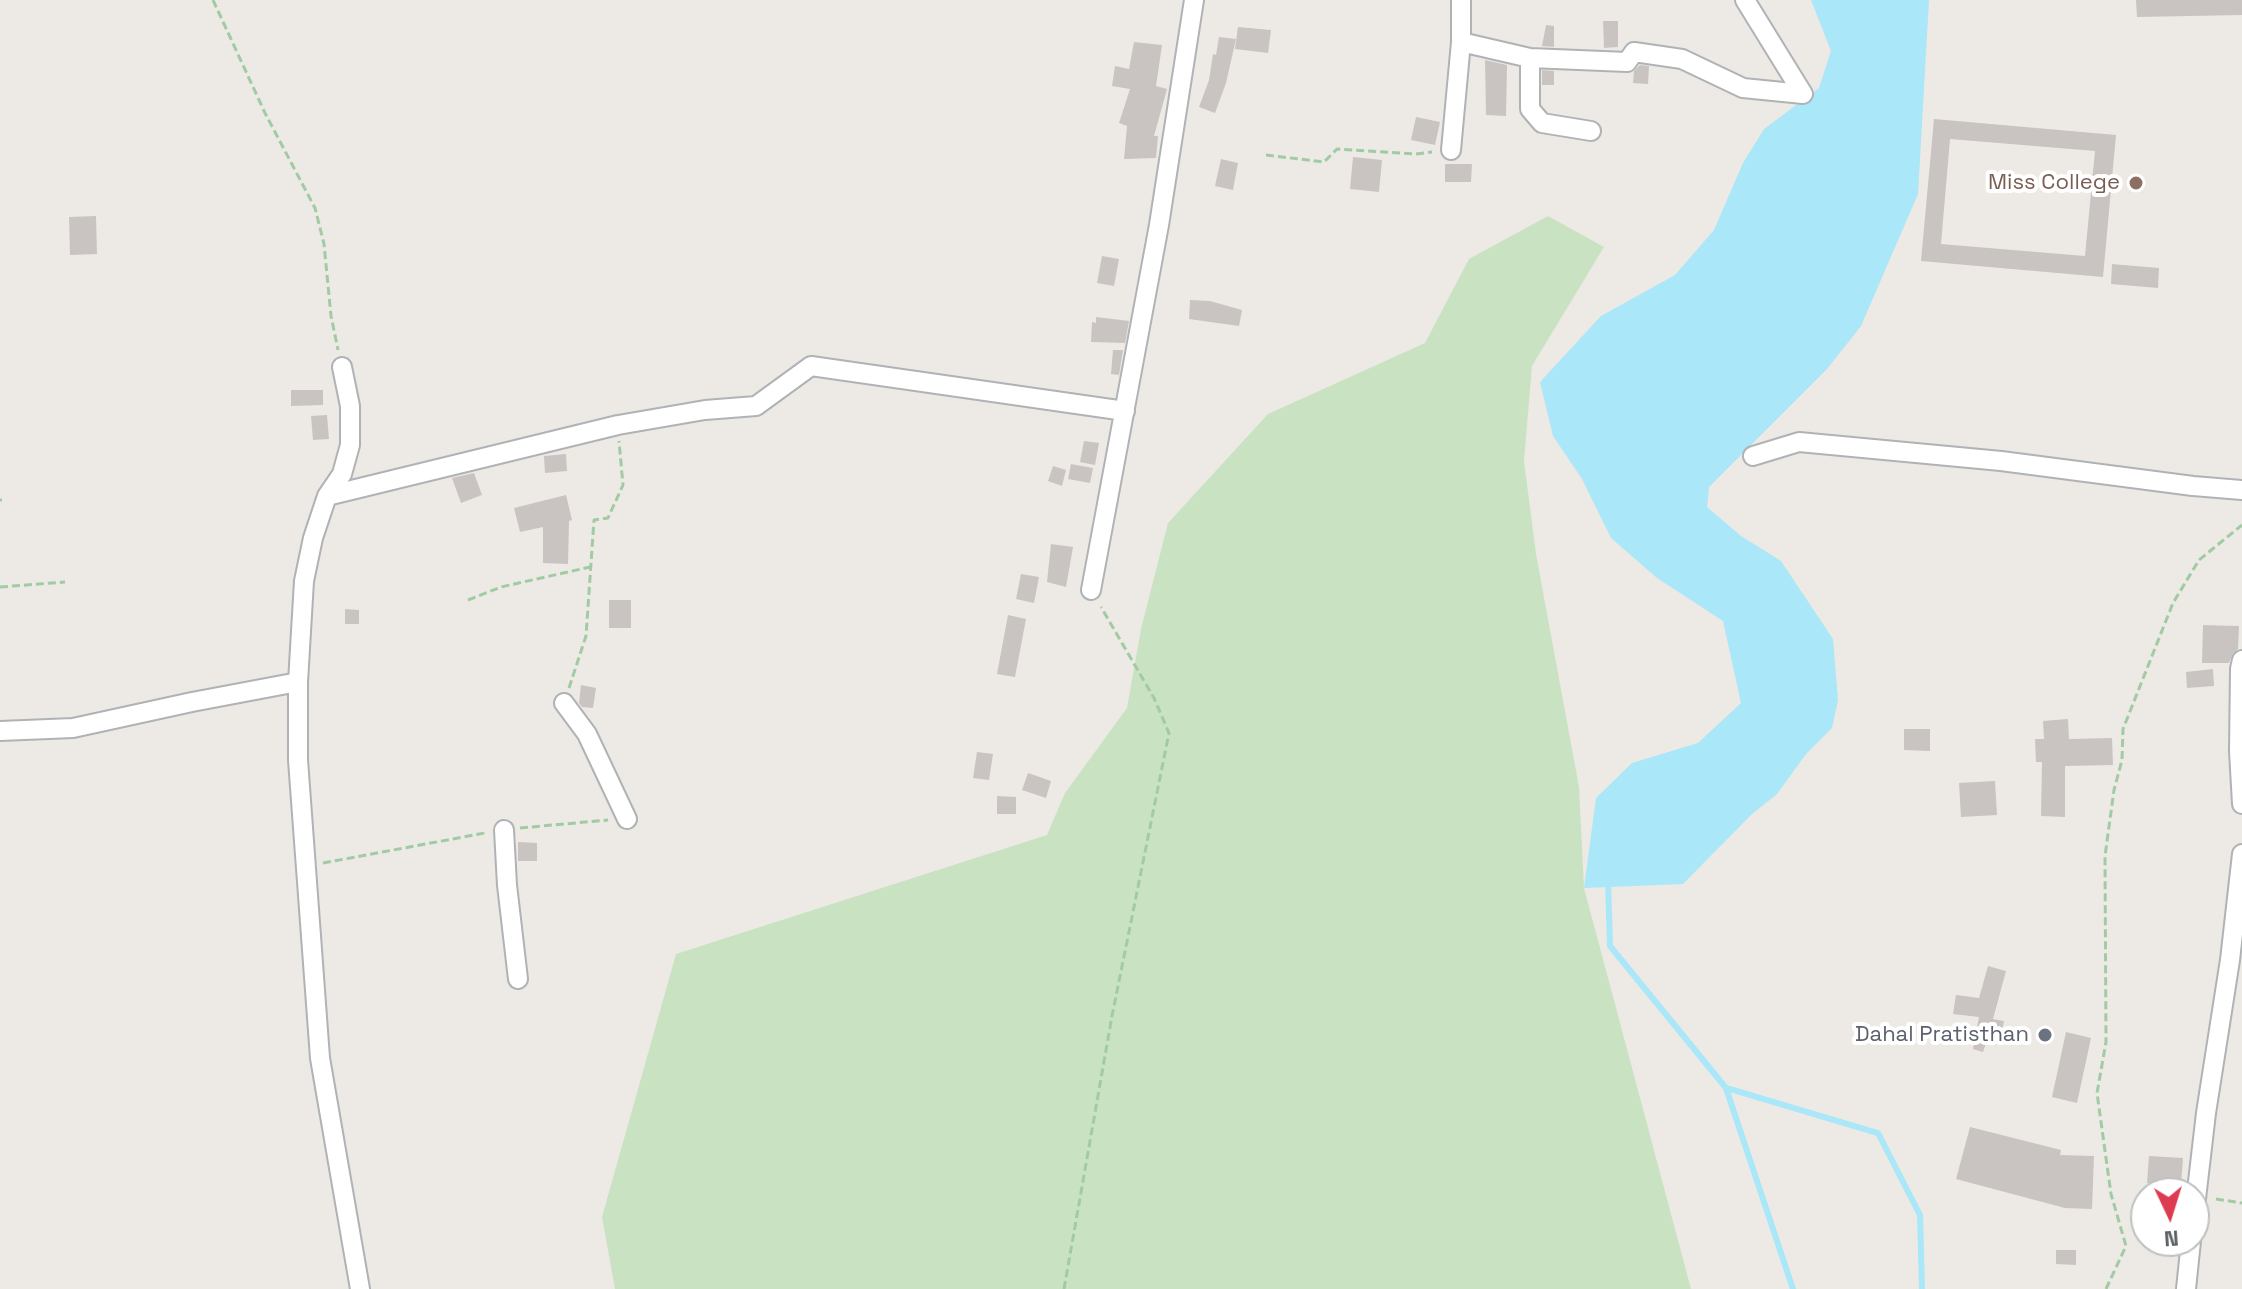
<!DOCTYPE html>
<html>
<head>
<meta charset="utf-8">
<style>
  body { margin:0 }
  #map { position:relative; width:2242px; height:1289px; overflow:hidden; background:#ede9e4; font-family:"Space Grotesk",sans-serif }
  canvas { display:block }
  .north { position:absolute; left:2130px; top:1177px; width:80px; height:80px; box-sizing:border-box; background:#fff; border:2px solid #bec0c1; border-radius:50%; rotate:176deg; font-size:22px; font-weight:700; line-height:32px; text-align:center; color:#5c6164 }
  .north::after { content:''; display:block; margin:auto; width:28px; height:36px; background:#dc3b50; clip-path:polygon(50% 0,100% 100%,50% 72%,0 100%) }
</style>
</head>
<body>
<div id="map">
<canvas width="2242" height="1289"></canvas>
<div class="north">N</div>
</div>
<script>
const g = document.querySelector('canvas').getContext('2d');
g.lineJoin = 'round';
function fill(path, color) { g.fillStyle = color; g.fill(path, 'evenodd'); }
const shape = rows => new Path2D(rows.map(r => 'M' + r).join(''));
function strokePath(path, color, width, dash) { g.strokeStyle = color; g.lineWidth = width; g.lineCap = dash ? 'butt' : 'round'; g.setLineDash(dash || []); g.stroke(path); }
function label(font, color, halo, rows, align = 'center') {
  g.font = font + ' "Space Grotesk",sans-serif'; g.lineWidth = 8; g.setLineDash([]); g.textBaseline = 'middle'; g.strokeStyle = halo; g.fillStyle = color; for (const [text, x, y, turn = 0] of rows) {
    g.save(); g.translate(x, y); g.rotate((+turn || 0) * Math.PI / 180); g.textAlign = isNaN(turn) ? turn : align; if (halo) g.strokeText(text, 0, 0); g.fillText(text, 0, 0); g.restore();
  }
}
const green = shape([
  [1548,216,1604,247,1532,366,1524,461,1536,554,1579,787,1584,888,1691,1289,615,1289,602,1217,676,954,1047,835,1065,793,1127,708,1141,629,1168,523,1268,414,1425,343,1469,259]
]);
const water = shape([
  [1811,0,1929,0,1918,194,1861,326,1827,369,1709,487,1707,507,1741,536,1781,561,1833,639,1838,700,1832,728,1806,754,1777,794,1752,814,1683,884,1584,888,1596,798,1632,763,1698,743,1741,703,1723,621,1657,578,1611,538,1582,479,1553,436,1540,382,1601,316,1675,275,1714,230,1743,163,1764,129,1819,88,1831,51]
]);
const stream = shape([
  [1608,881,1610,946,1726,1088,1793,1289],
  [1727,1088,1878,1133,1920,1215,1922,1289]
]);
const building = shape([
  [2136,0,2242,0,2242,15,2137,17],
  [1603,21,1618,21,1618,47,1604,48],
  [1546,25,1554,26,1554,47,1542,46],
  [1238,27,1271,30,1268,53,1235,49],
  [1219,37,1236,39,1226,83,1215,113,1199,107,1209,80,1213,54,1216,55],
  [1134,42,1162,45,1156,86,1167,89,1154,136,1158,136,1156,158,1124,159,1127,126,1119,123,1130,89,1112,86,1115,66,1129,69],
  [1485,60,1507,65,1506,116,1486,115],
  [1640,65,1649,66,1648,84,1633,83,1634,71],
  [1542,70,1554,71,1554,85,1542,85],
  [1416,117,1440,122,1435,145,1411,140],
  [1934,119,2116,135,2103,277,1921,261],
  [1950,139,2095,151,2085,256,1941,244],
  [1353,157,1382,160,1379,192,1350,189],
  [1221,159,1238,163,1233,190,1215,186],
  [1445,164,1472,164,1471,182,1445,182],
  [96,216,97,254,70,255,69,217],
  [1102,256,1119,259,1114,286,1097,283],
  [2112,264,2159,268,2158,288,2111,284],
  [1190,300,1210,301,1242,310,1239,326,1189,319],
  [1096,317,1129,321,1125,343,1091,342,1092,322,1096,323],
  [1113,350,1123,350,1119,375,1111,374],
  [291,390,323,390,323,405,291,406],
  [327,415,329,439,313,440,311,416],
  [1084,441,1099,443,1095,465,1080,462],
  [566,454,567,471,545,473,544,456],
  [1071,464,1093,468,1090,483,1068,479],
  [1053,466,1066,470,1062,486,1048,481],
  [474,473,482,495,461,503,452,478],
  [566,495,572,520,569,521,568,564,543,563,543,527,520,532,514,508],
  [1051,544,1073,547,1066,587,1047,582],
  [1021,574,1039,577,1034,603,1016,599],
  [609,600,631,600,631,628,609,628],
  [345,609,359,610,359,624,345,624],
  [1008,615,1026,619,1015,677,997,674],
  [2203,625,2239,626,2238,649,2233,653,2229,663,2202,663],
  [2213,669,2214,686,2187,688,2186,672],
  [581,685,596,688,593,708,582,707,579,703],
  [2068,719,2069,739,2112,738,2113,765,2065,766,2065,817,2041,816,2042,762,2036,762,2035,739,2044,739,2043,721],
  [1904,729,1930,729,1930,751,1904,750],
  [977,752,993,754,989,780,973,778],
  [1028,773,1051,781,1046,798,1022,790],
  [1995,781,1997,815,1961,817,1959,783],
  [997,796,1016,797,1016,814,997,814],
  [518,842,537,843,537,861,518,861],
  [1988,966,2006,971,1993,1019,2004,1021,1999,1045,1986,1043,1983,1052,1973,1049,1979,1017,1953,1014,1956,995,1979,998],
  [2066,1032,2091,1038,2077,1103,2052,1097],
  [1970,1127,2061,1150,2060,1155,2094,1156,2092,1209,2065,1208,1956,1179],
  [2149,1156,2183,1158,2181,1185,2147,1183],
  [2056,1250,2076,1250,2076,1265,2056,1264]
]);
const path = shape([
  [213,0,265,113,315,208,324,244,331,316,338,350],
  [1266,155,1324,162,1337,149,1416,154,1432,152],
  [0,500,2,500],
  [0,587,65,582],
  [468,600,501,587,590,567],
  [569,688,586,636,594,520,608,518,623,485,619,441],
  [520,828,608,820],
  [323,863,485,833],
  [2216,1199,2242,1203],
  [1064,1289,1112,1016,1169,733,1154,698,1101,607],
  [2106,1289,2126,1246,2111,1194,2097,1093,2106,1042,2105,856,2114,790,2122,760,2123,729,2173,603,2199,560,2242,525]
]);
const street = shape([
  [1461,42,1530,58,1627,62,1634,52,1682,59,1743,88,1803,94,1745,0],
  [1530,58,1530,109,1542,123,1591,131],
  [1451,150,1461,42,1461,0],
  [342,367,350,406,350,445,342,474,327,496,313,538,304,581,298,682,298,760,320,1058,360,1289],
  [1753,456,1799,442,2001,461,2193,486,2242,490],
  [327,496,618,425,705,410,756,406,811,366,1125,411],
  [1091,590,1159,225,1194,0],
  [2242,660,2240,669,2239,751,2242,804],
  [564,703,587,734,627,819],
  [0,731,73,728,192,702,298,682],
  [504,830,507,885,518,979],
  [2194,1216,2206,1113,2230,960,2242,854],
  [2186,1289,2191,1241]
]);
const markers = [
  [2136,183,8,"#8d6e63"],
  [2045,1035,8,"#6b7280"]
];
const educationNames = [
  ["Miss College",2120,183]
];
const worshipNames = [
  ["Dahal Pratisthan",2029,1035]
];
fill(green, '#c9e3c2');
fill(water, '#a9e7f9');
strokePath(stream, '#a9e7f9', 6);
fill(building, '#c9c4c1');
strokePath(street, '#afb3b6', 22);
strokePath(path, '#a1cba3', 3, [8, 4]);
strokePath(street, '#fff', 18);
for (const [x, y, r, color] of markers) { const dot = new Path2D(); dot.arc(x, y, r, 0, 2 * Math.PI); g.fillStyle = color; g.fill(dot); strokePath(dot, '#fff', 3); }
label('22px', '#785e54', '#fff', educationNames, 'right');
label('22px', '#5b616d', '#fff', worshipNames, 'right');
</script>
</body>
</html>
